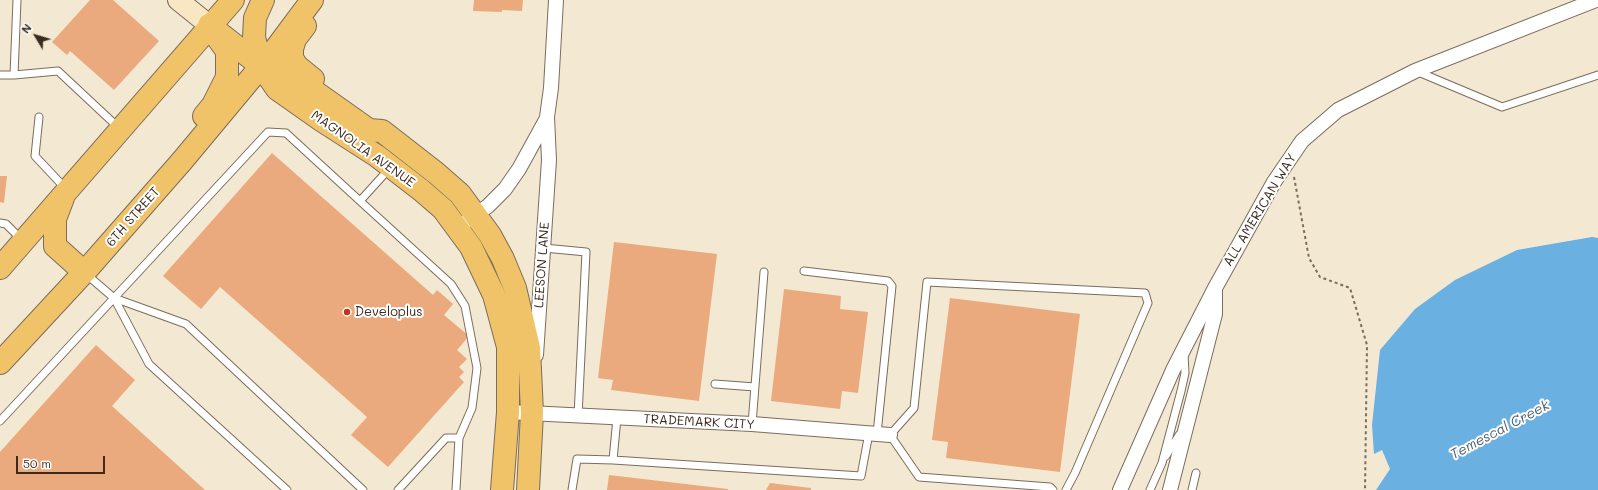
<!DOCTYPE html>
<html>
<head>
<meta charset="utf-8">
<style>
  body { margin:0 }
  #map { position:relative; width:1598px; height:490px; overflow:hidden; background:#f3e8d1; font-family:Mali,sans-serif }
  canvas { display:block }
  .north { position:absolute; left:16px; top:16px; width:40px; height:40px; -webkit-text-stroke:3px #fff; paint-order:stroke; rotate:308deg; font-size:11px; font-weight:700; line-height:16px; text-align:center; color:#3b2a1e }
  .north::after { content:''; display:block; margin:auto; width:14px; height:18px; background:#3b2a1e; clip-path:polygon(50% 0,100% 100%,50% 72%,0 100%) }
  .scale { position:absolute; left:16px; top:456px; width:89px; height:18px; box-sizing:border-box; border:2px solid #3b2a1e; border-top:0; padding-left:5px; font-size:12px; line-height:14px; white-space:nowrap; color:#3b2a1e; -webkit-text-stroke:3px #fff; paint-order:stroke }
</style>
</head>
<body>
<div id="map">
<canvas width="1598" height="490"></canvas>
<div class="north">N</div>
<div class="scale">50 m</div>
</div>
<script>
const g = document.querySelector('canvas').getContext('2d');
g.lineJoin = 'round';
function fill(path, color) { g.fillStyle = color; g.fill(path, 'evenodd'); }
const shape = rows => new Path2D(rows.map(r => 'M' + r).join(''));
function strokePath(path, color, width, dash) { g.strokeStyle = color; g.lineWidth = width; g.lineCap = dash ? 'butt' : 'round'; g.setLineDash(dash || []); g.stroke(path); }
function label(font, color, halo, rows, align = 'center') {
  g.font = font + ' Mali,sans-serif'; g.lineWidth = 4; g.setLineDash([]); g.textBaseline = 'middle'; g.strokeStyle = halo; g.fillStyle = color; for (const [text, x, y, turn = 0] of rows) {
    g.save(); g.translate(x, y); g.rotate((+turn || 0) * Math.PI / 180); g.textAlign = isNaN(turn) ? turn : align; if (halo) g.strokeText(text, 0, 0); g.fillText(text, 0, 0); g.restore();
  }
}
const water = shape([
  [1592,237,1598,238,1598,490,1376,490,1390,469,1382,450,1374,454,1372,425,1380,350,1415,309,1455,280,1517,250]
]);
const building = shape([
  [90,0,113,0,159,41,114,90,70,51,67,55,52,42],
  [474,0,523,0,522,11,502,10,502,12,473,11],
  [272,153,433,295,437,290,453,304,444,315,469,336,457,350,467,359,459,367,464,372,459,377,464,382,388,467,351,435,367,417,220,287,201,309,163,276],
  [0,176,7,176,4,203,0,202],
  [614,242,717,254,699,401,611,390,613,380,598,378],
  [784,289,841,296,840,309,868,312,858,393,842,391,840,409,771,401],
  [950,298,1080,314,1060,472,946,458,948,442,932,440],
  [96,345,135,380,112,406,205,490,0,490,0,452],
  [609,475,728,489,728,490,607,490],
  [770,483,811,488,811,490,766,490]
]);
const path = shape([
  [1294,177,1309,258,1320,277,1350,288,1367,345,1365,490]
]);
const service = shape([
  [17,0,14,75,58,71,119,128],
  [1416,71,1502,107,1598,75],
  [0,75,14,75],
  [39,117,35,156,65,188],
  [360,201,451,284,465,306,477,368,472,408,459,438,456,490],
  [0,223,6,224,21,239],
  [544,248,586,252,578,416],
  [804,271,888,281,892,286,877,434],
  [86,274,114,298,186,324,363,490],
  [114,298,149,364,287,490],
  [715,384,755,387],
  [0,421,268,132,286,133,360,201,389,169],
  [752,424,764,272],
  [1166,456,1179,435],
  [613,460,861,476,869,433],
  [398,490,446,438,459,438],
  [572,490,577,459,613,460,617,418],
  [1053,490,1050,487,919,477,890,435,914,408,927,282,1145,293,1148,303,1075,473,1066,490],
  [1150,490,1162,463,1181,391,1185,373,1184,354],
  [1192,490,1196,473]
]);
const minor = shape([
  [457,228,488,206,505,189,519,169,547,118],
  [536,355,549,160,547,117,551,88,556,0],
  [508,412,752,424,890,435],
  [1120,490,1173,370,1215,288,1274,182,1302,141,1338,110,1415,71,1596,0],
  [1170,490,1215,314,1215,290]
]);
const secondary = shape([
  [178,0,209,25]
]);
const primary = shape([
  [209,25,261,66,277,89,321,120,377,156,421,190,443,209,471,247,494,295,508,347,508,412,502,490],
  [305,26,295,39,292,49,292,58,297,66,313,79],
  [261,66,287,72,369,130,382,131,436,173,460,194,490,235,503,259,515,288,529,348,532,413,528,490],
  [261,66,254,37,255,18,263,0],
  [204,116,213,105,227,77,227,51,214,33],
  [63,198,55,219,55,246,84,272],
  [0,268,233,0],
  [0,363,89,267,182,161,277,47,312,0]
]);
const markers = [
  [347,312,4,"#c8321e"]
];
const streetNames = [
  ["MAGNOLIA AVENUE",363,149,35],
  ["ALL AMERICAN WAY",1260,210,-59],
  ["6TH STREET",133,217,-49],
  ["LEESON LANE",542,265,-86],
  ["TRADEMARK CITY",699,422,3]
];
const poiNames = [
  ["Developlus",355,312]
];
const waterNames = [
  ["Temescal Creek",1500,430,-28]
];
fill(water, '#6ab0e1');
fill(building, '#eaaa7d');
strokePath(service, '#7b6c5d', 9);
strokePath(minor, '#7b6c5d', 16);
strokePath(secondary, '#7b6c5d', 22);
strokePath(primary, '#7b6c5d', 24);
strokePath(path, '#7b6c5d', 2, [3, 3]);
strokePath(service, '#fff', 7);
strokePath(minor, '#fff', 14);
strokePath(secondary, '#f9e7c3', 20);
strokePath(primary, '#f1c369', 22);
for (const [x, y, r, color] of markers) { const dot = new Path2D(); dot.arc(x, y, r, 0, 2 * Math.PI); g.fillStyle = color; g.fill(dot); strokePath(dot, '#fff', 1.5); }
label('13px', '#3b2a1e', '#fff', streetNames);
label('13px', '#3b2a1e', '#fff', poiNames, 'left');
label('italic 14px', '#4e606c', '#fff', waterNames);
</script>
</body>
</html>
